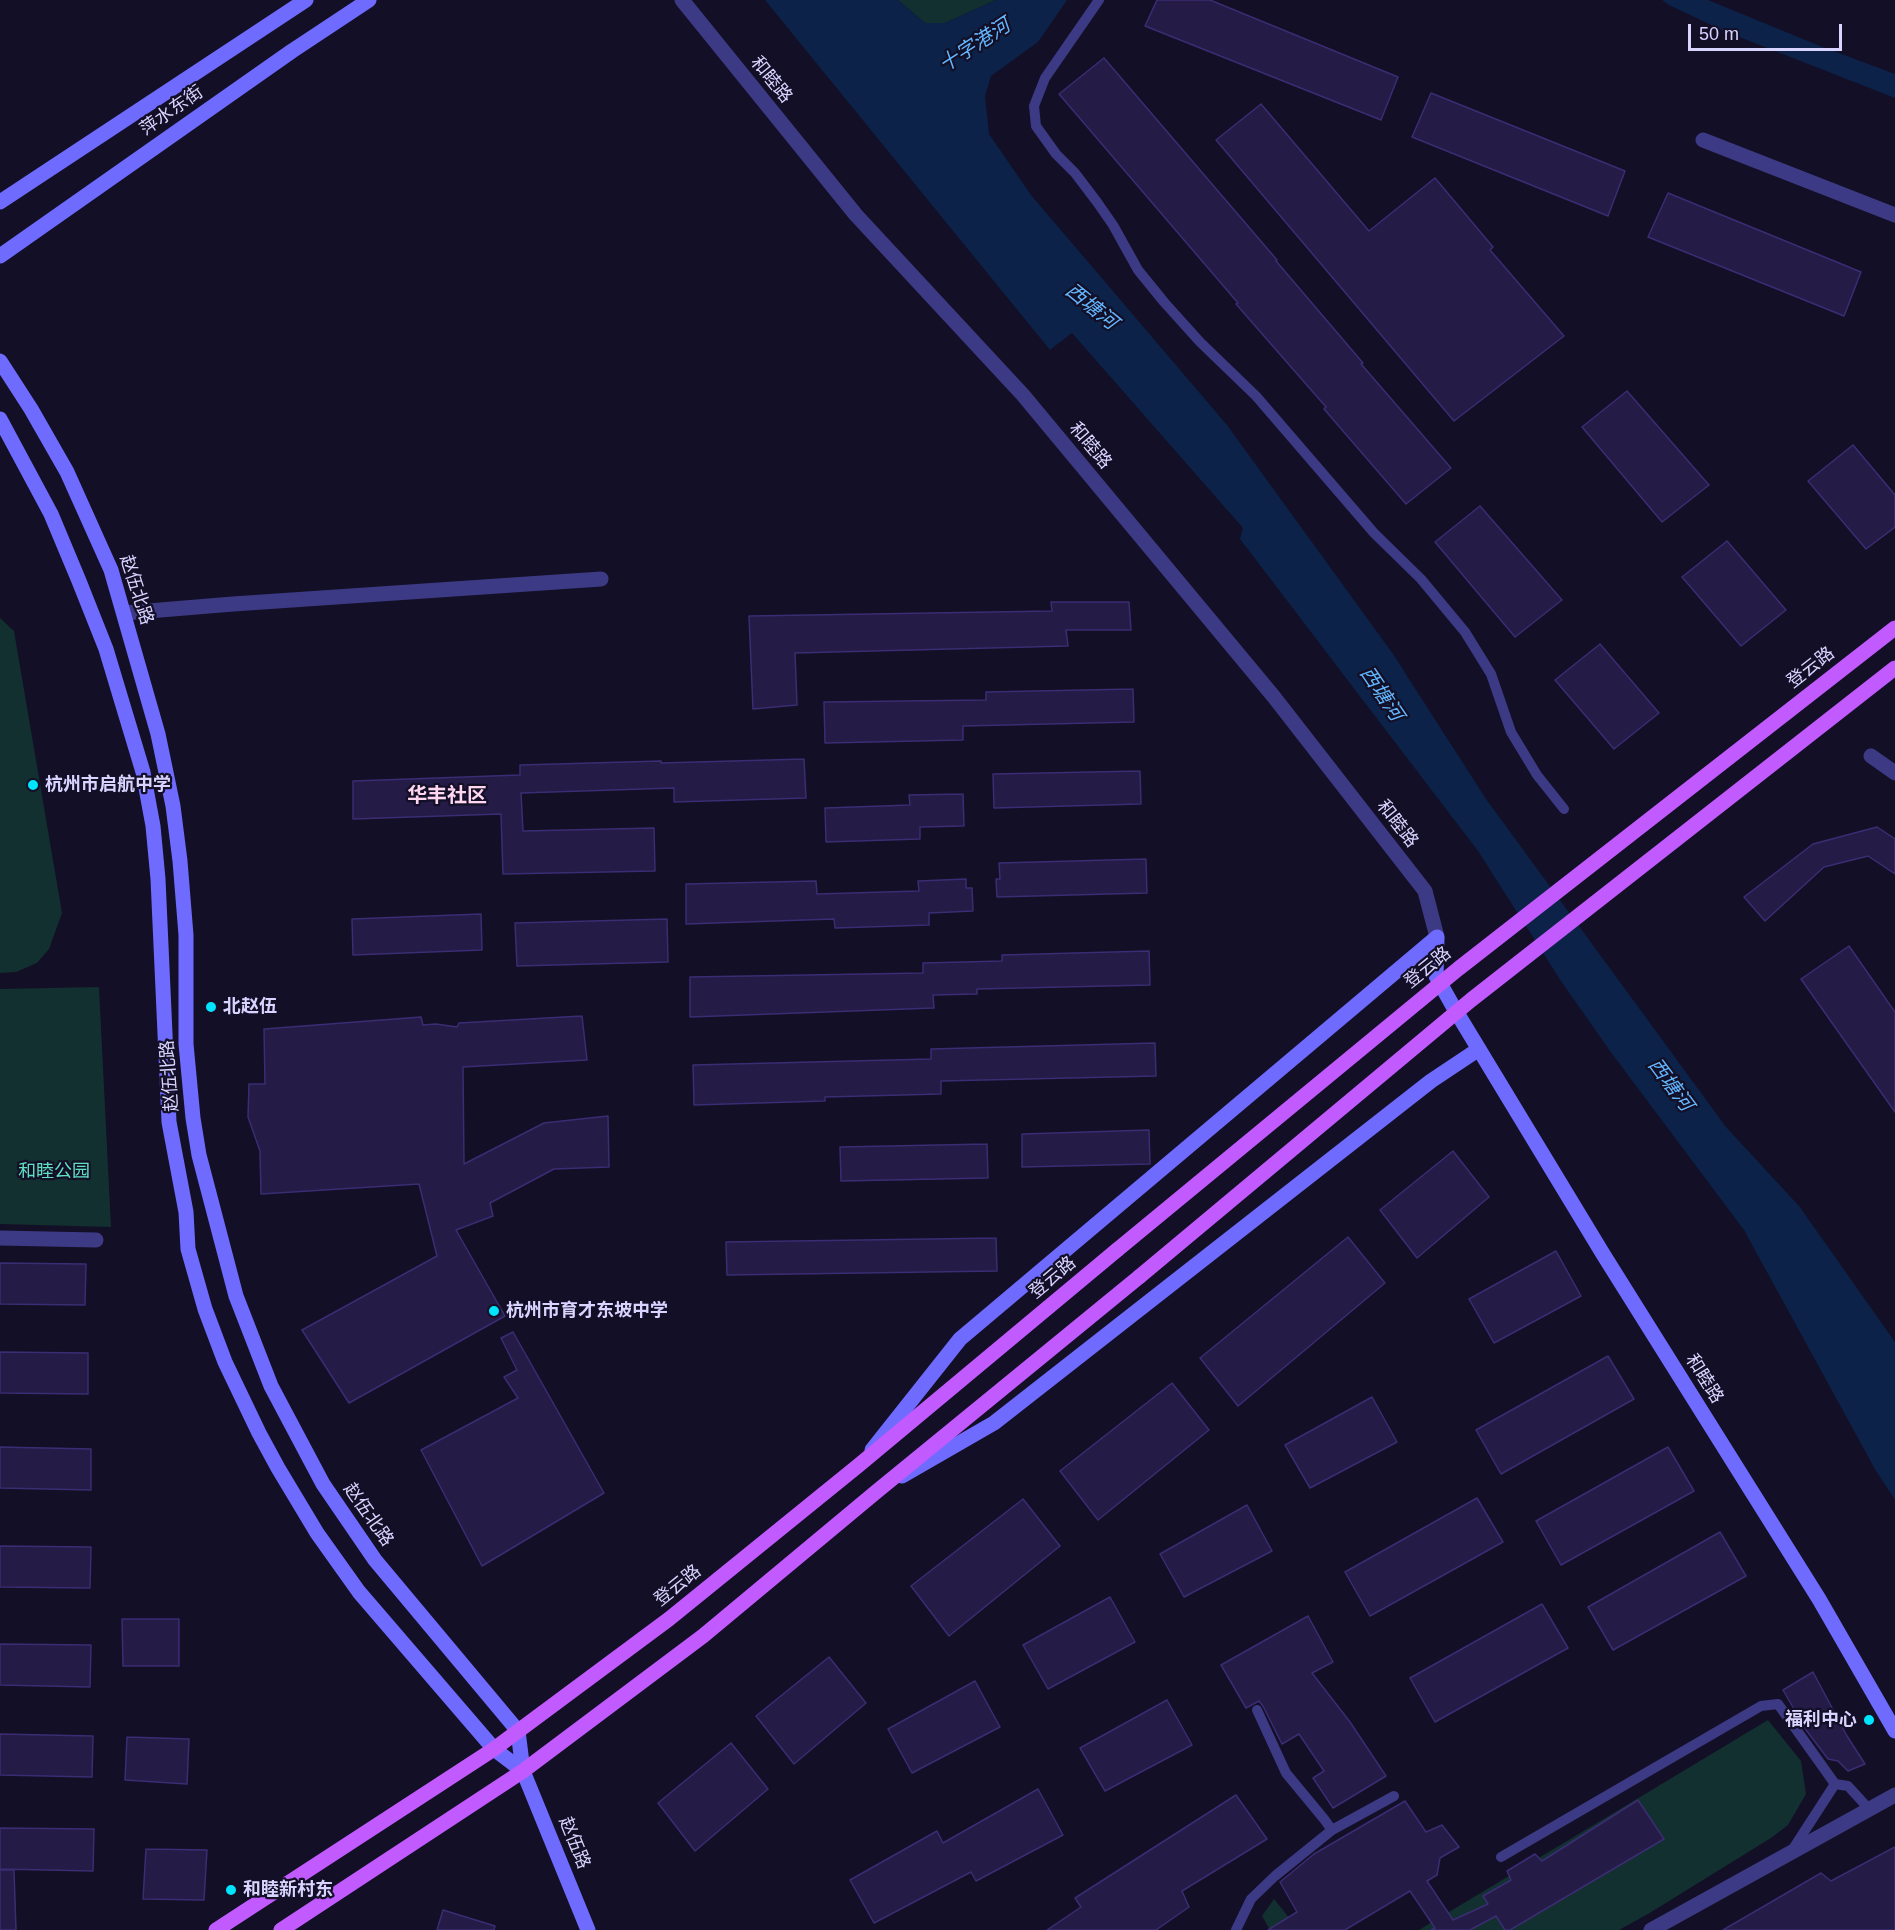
<!DOCTYPE html>
<html>
<head>
<meta charset="utf-8">
<style>
  body { margin:0 }
  #map { position:relative; width:1895px; height:1930px; overflow:hidden; background:#130f26; font-family:Arial,sans-serif }
  canvas { display:block }
  .scale { position:absolute; left:1688px; top:24px; width:154px; height:27px; box-sizing:border-box; border:3px solid #d9d4ff; border-top:0; padding-left:8px; font-size:18px; line-height:21px; white-space:nowrap; color:#d9d4ff; -webkit-text-stroke:4px #130f26; paint-order:stroke }
</style>
</head>
<body>
<div id="map">
<canvas width="1895" height="1930"></canvas>
<div class="scale">50 m</div>
</div>
<script>
const g = document.querySelector('canvas').getContext('2d');
g.lineJoin = 'round';
function fill(path, color) { g.fillStyle = color; g.fill(path, 'evenodd'); }
const shape = rows => new Path2D(rows.map(r => 'M' + r).join(''));
function strokePath(path, color, width, dash) { g.strokeStyle = color; g.lineWidth = width; g.lineCap = dash ? 'butt' : 'round'; g.setLineDash(dash || []); g.stroke(path); }
function label(font, color, halo, rows, align = 'center') {
  g.font = font + ' Arial,"Noto Sans SC",sans-serif'; g.lineWidth = 4.5; g.setLineDash([]); g.textBaseline = 'middle'; g.strokeStyle = halo; g.fillStyle = color; for (const [text, x, y, turn = 0] of rows) {
    g.save(); g.translate(x, y); g.rotate((+turn || 0) * Math.PI / 180); g.textAlign = isNaN(turn) ? turn : align; if (halo) g.strokeText(text, 0, 0); g.fillText(text, 0, 0); g.restore();
  }
}
const green = shape([
  [898,0,996,0,945,23,925,23],
  [0,618,14,631,62,913,49,949,37,963,16,972,0,973],
  [99,987,111,1227,0,1224,0,989],
  [1768,1720,1801,1761,1806,1794,1788,1825,1771,1838,1648,1914,1619,1930,1419,1930],
  [1274,1899,1299,1930,1270,1930,1262,1916]
]);
const water = shape([
  [765,0,898,0,925,23,945,23,996,0,1067,0,1038,42,991,76,985,96,989,134,1031,195,1227,425,1393,654,1486,799,1726,1127,1799,1206,1895,1342,1895,1500,1876,1471,1744,1230,1610,1051,1561,981,1478,851,1240,539,1243,528,1072,333,1050,350],
  [1662,0,1708,0,1820,46,1895,74,1895,98,1724,31,1669,5]
]);
const building = shape([
  [1157,0,1210,0,1398,77,1381,120,1145,26,1157,0],
  [1104,58,1277,260,1276,261,1363,363,1361,364,1451,468,1406,504,1324,409,1326,407,1236,304,1238,303,1059,94,1104,58],
  [1431,93,1625,171,1608,216,1412,137,1431,93],
  [1261,104,1369,231,1435,178,1493,247,1490,250,1564,336,1454,421,1216,140,1261,104],
  [1668,193,1861,272,1844,316,1648,237,1668,193],
  [1627,391,1709,485,1662,522,1582,427,1627,391],
  [1853,445,1895,495,1895,527,1866,549,1808,481,1853,445],
  [1480,506,1562,600,1515,637,1435,542,1480,506],
  [1727,541,1786,610,1741,646,1682,577,1727,541],
  [1051,602,1129,602,1131,630,1066,630,1068,646,795,653,797,705,753,709,749,616,1052,611,1051,602],
  [1600,644,1659,713,1614,749,1555,680,1600,644],
  [1133,689,1134,722,963,726,963,740,825,743,824,702,986,700,986,692,1133,689],
  [804,759,806,798,674,802,674,788,521,793,523,831,654,828,655,871,503,874,501,814,353,819,353,781,520,775,520,765,661,761,661,763,804,759],
  [1140,771,1141,804,994,808,993,774,1140,771],
  [963,794,964,826,920,827,920,839,826,842,825,808,910,805,909,795,963,794],
  [1877,827,1895,839,1895,874,1868,856,1824,867,1765,921,1744,897,1813,844,1877,827],
  [1146,859,1147,893,997,897,996,879,1000,879,999,863,1146,859],
  [966,879,966,888,972,888,973,911,929,913,929,925,835,928,834,919,686,924,686,884,816,881,817,894,919,891,918,881,966,879],
  [481,914,482,950,353,955,352,919,481,914],
  [667,919,668,962,517,966,515,923,667,919],
  [1849,946,1895,1012,1895,1112,1801,979,1849,946],
  [1149,951,1150,985,977,989,977,994,933,995,934,1008,690,1017,690,977,923,973,923,963,1002,961,1002,955,1149,951],
  [582,1016,587,1060,463,1067,464,1164,544,1123,608,1116,609,1167,554,1169,490,1203,493,1216,456,1230,505,1316,349,1403,302,1330,437,1256,419,1184,261,1194,260,1151,248,1117,249,1084,265,1084,264,1029,421,1017,423,1025,436,1024,457,1027,459,1023,582,1016],
  [1155,1043,1156,1076,941,1081,941,1094,825,1097,825,1101,694,1105,693,1065,931,1059,931,1049,1155,1043],
  [1149,1130,1150,1164,1022,1167,1022,1134,1149,1130],
  [987,1144,988,1178,841,1181,840,1147,987,1144],
  [1453,1151,1489,1197,1417,1258,1380,1210,1453,1151],
  [1348,1237,1385,1283,1238,1406,1200,1358,1348,1237],
  [996,1238,997,1271,727,1275,726,1242,996,1238],
  [1556,1251,1581,1296,1494,1343,1469,1299,1556,1251],
  [0,1263,86,1264,85,1305,0,1304,0,1263],
  [513,1332,604,1493,482,1566,421,1450,518,1398,504,1377,517,1370,501,1338,513,1332],
  [0,1352,88,1353,88,1394,0,1393,0,1352],
  [1608,1356,1634,1399,1501,1474,1476,1430,1608,1356],
  [1172,1383,1209,1430,1098,1520,1060,1471,1172,1383],
  [1372,1397,1397,1442,1310,1488,1285,1445,1372,1397],
  [0,1447,91,1449,91,1490,0,1488,0,1447],
  [1668,1447,1694,1491,1561,1565,1536,1521,1668,1447],
  [1477,1498,1503,1542,1370,1616,1345,1572,1477,1498],
  [1023,1499,1060,1546,949,1636,911,1586,1023,1499],
  [1247,1505,1272,1551,1184,1597,1160,1554,1247,1505],
  [1720,1532,1746,1576,1613,1650,1588,1607,1720,1532],
  [0,1546,91,1547,90,1588,0,1587,0,1546],
  [1110,1597,1135,1642,1048,1689,1023,1645,1110,1597],
  [1542,1604,1568,1648,1435,1722,1410,1678,1542,1604],
  [1308,1616,1333,1662,1312,1673,1350,1722,1386,1776,1333,1808,1313,1778,1324,1771,1299,1734,1282,1744,1263,1706,1259,1701,1246,1708,1221,1665,1308,1616],
  [122,1619,179,1619,179,1666,123,1666,122,1619],
  [0,1644,91,1645,90,1687,0,1685,0,1644],
  [829,1657,866,1703,794,1764,756,1716,829,1657],
  [1813,1672,1847,1736,1865,1764,1848,1771,1838,1761,1828,1759,1806,1730,1783,1690,1813,1672],
  [975,1681,1000,1727,912,1773,888,1729,975,1681],
  [1167,1700,1192,1745,1105,1791,1080,1748,1167,1700],
  [0,1734,93,1736,92,1777,0,1775,0,1734],
  [127,1737,189,1739,187,1784,125,1780,127,1737],
  [731,1743,768,1789,695,1851,658,1803,731,1743],
  [1038,1789,1063,1835,976,1881,971,1872,874,1923,850,1880,937,1831,943,1843,1038,1789],
  [1236,1795,1267,1839,1182,1891,1189,1907,1156,1930,1047,1930,1081,1907,1075,1898,1236,1795],
  [1638,1800,1664,1839,1510,1930,1505,1930,1496,1916,1470,1930,1431,1930,1435,1928,1410,1891,1345,1930,1268,1930,1297,1912,1280,1882,1314,1854,1405,1801,1426,1832,1442,1825,1459,1847,1440,1858,1437,1875,1427,1881,1453,1920,1488,1904,1483,1896,1511,1880,1507,1871,1535,1854,1542,1861,1638,1800],
  [0,1828,94,1829,93,1871,0,1869,0,1828],
  [1895,1847,1895,1930,1723,1930,1821,1873,1831,1881,1895,1847],
  [146,1849,207,1850,204,1900,143,1899,146,1849],
  [0,1870,14,1870,16,1930,0,1930,0,1870],
  [443,1910,495,1926,494,1930,437,1930,443,1910]
]);
const lane = shape([
  [1099,0,1045,78,1034,106,1036,126,1056,154,1075,173,1097,202,1113,225,1138,270,1164,302,1200,342,1256,396,1374,533,1421,579,1465,632,1491,674,1511,732,1537,775,1564,809],
  [1332,1830,1394,1796],
  [1791,1852,1835,1784],
  [1501,1857,1761,1706,1778,1704,1835,1784,1848,1786,1869,1809],
  [1236,1930,1251,1899,1275,1876,1332,1830,1324,1819,1286,1773,1257,1710]
]);
const street = shape([
  [682,0,856,215,1023,395,1274,697,1425,891,1437,937],
  [1703,140,1895,215],
  [124,613,233,604,601,579],
  [1871,756,1895,773],
  [0,1238,96,1240],
  [1651,1930,1895,1795]
]);
const secondary = shape([
  [0,202,306,0],
  [0,256,292,51,369,0],
  [0,361,31,409,67,472,111,570,158,734,173,806,180,861,186,935,186,1044,193,1118,199,1155,236,1296,271,1386,323,1484,375,1560,518,1731,523,1771,588,1930],
  [0,419,51,514,79,581,106,649,143,772,153,826,158,879,169,1122,186,1212,188,1249,205,1309,225,1362,259,1433,278,1468,317,1533,359,1592,494,1749,523,1771],
  [1437,937,1436,976,1454,1008,1603,1254,1819,1599,1895,1731],
  [872,1450,960,1339,1437,937],
  [902,1476,994,1423,1431,1081,1479,1049]
]);
const primary = shape([
  [216,1930,494,1749,669,1619,859,1465,1117,1250],
  [281,1930,523,1771,703,1636,876,1492,1139,1277]
]);
const primaryBridge = shape([
  [1117,1250,1458,969,1895,628],
  [1139,1277,1471,1000,1895,668]
]);
const markers = [
  [33,785,6,"#00e5ff"],
  [211,1007,6,"#00e5ff"],
  [494,1311,6,"#00e5ff"],
  [1869,1720,6,"#00e5ff"],
  [231,1890,6,"#00e5ff"]
];
const streetNames = [
  ["和睦路",771,80,51],
  ["萍水东街",172,111,-35],
  ["和睦路",1090,446,50],
  ["赵伍北路",136,590,72],
  ["登云路",1811,668,-38],
  ["和睦路",1397,824,52],
  ["登云路",1428,968,-39],
  ["赵伍北路",170,1076,-94],
  ["登云路",1053,1278,-40],
  ["和睦路",1704,1379,58],
  ["赵伍北路",368,1515,55],
  ["登云路",678,1586,-39],
  ["赵伍路",574,1843,68]
];
const poiNames = [
  ["杭州市启航中学",45,785],
  ["北赵伍",223,1007],
  ["杭州市育才东坡中学",506,1311],
  ["福利中心",1857,1720,"right"],
  ["和睦新村东",243,1890]
];
const parkNames = [
  ["和睦公园",54,1172]
];
const waterNames = [
  ["十字港河",975,46,-33],
  ["西塘河",1091,307,39],
  ["西塘河",1381,694,56],
  ["西塘河",1670,1085,53]
];
const neighbourhoodNames = [
  ["华丰社区",447,796]
];
fill(green, '#12302f');
fill(water, '#0c2248');
fill(building, '#241b47');
strokePath(building, '#3b2d73', 1.5);
strokePath(lane, '#3d3a85', 10);
strokePath(street, '#3d3a85', 15);
strokePath(secondary, '#6f6bff', 15);
strokePath(primary, '#c25bff', 15);
strokePath(primaryBridge, '#c25bff', 15);
for (const [x, y, r, color] of markers) { const dot = new Path2D(); dot.arc(x, y, r, 0, 2 * Math.PI); g.fillStyle = color; g.fill(dot); strokePath(dot, '#130f26', 2); }
label('18px', '#d9d4ff', '#130f26', streetNames);
label('bold 18px', '#d9d4ff', '#130f26', poiNames, 'left');
label('18px', '#5fe0c0', '#130f26', parkNames);
label('italic 20px', '#62b6ff', '#130f26', waterNames);
label('bold 20px', '#ffd6f0', '#130f26', neighbourhoodNames);
</script>
</body>
</html>
